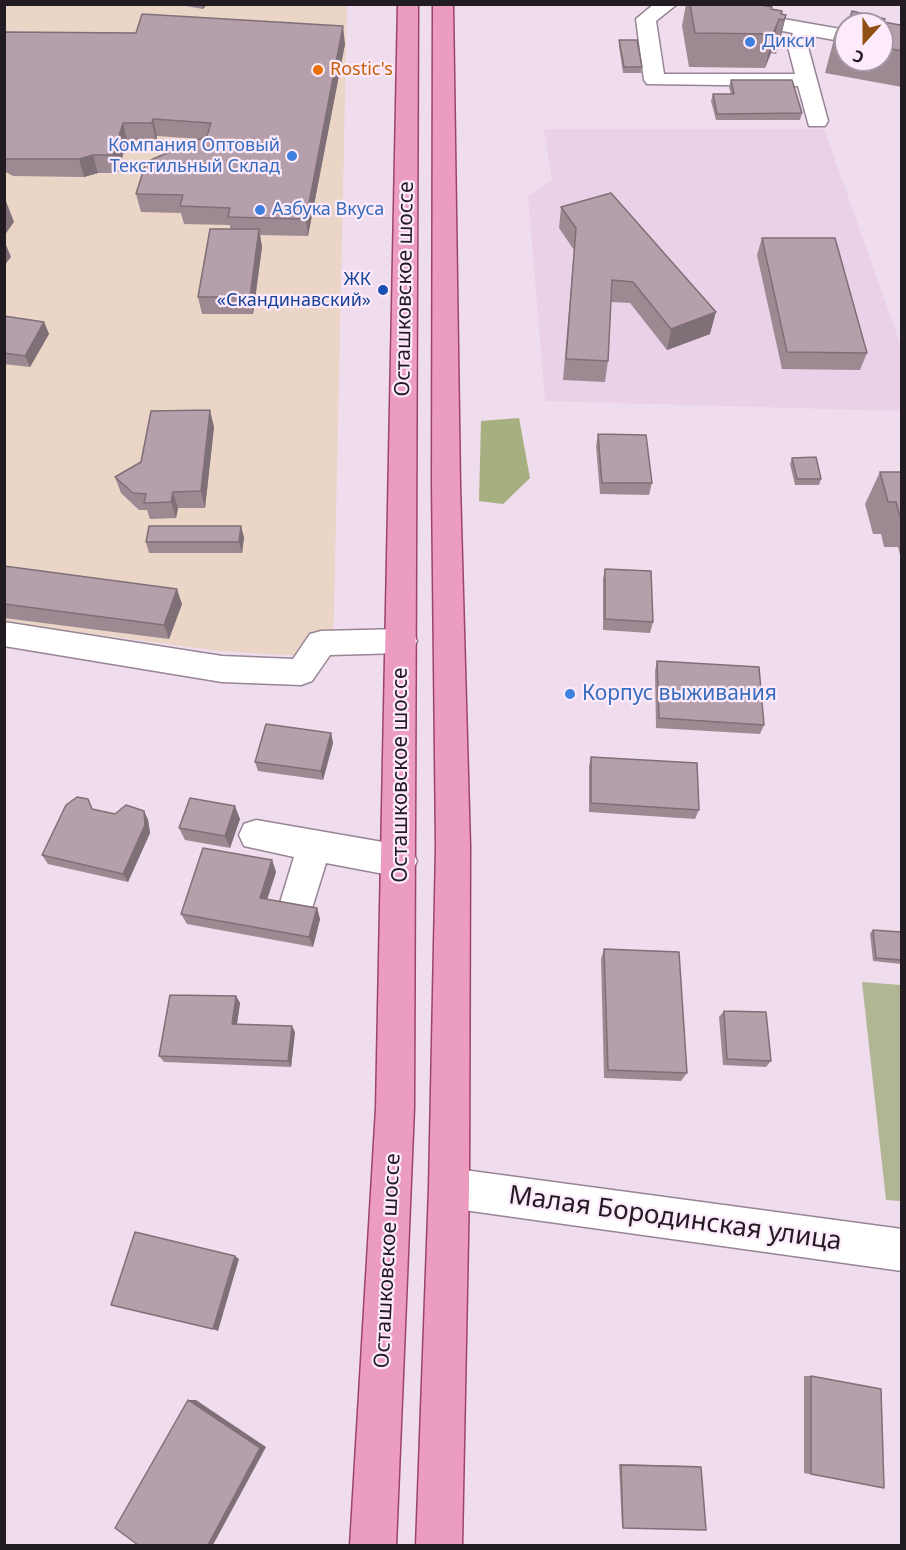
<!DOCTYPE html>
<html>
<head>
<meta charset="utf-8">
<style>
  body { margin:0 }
  #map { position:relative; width:906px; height:1550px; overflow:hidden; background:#efdced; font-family:"Noto Sans",sans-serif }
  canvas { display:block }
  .frame { position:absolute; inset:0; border:6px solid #221b21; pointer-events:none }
  .north { position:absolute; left:834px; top:12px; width:60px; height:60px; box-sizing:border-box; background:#fdeafb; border:2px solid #a597a4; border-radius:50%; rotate:201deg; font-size:16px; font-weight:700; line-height:24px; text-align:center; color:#221b21 }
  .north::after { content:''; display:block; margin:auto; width:21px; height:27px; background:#8e5013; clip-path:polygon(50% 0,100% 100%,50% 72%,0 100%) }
</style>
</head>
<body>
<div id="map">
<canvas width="906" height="1550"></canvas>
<div class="frame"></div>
<div class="north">С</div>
</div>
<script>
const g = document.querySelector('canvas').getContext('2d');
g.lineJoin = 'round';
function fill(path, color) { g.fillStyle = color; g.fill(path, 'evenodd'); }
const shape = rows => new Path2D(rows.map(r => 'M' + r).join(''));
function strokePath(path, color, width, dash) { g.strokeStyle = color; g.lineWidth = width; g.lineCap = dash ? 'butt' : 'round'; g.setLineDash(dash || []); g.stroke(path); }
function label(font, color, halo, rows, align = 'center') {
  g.font = font + ' "Noto Sans",sans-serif'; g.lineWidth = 4.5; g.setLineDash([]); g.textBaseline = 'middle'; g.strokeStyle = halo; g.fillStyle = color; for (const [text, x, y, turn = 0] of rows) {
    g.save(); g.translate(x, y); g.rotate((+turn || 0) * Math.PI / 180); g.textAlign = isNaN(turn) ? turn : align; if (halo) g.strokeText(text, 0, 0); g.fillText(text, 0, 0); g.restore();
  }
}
const built = shape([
  [544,129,824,129,901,346,901,411,545,401,528,196,552,180]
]);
const industrial = shape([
  [5,5,347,5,333,658,219,651,5,622]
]);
const green = shape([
  [862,982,901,985,901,1201,886,1200]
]);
const forest = shape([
  [519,418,530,478,503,504,479,501,481,421]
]);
const minor = shape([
  [654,4,676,5,656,21,664,74,795,74,788,47,793,33,731,21,728,17,731,13,738,11,846,30,846,42,812,36,808,47,828,121,825,126,809,126,798,86,647,84,644,80,636,19,654,4],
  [4,622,222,656,293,659,310,634,321,631,402,629,413,632,417,641,413,650,402,653,330,655,312,681,301,685,222,682,4,646,4,622],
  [256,820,400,845,412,850,417,861,412,872,400,877,326,863,309,918,297,922,285,918,279,906,294,857,244,846,239,835,244,824,256,820],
  [449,1168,902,1229,902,1271,449,1208,435,1202,429,1188,435,1174,449,1168]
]);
const major = shape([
  [398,4,418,4,414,1108,396,1546,350,1546,376,1108,398,4],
  [433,4,453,4,460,485,470,847,469,1188,462,1546,416,1546,429,1188,436,847,432,485,433,4]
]);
const wall = shape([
  [175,4,207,4,203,9],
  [686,4,756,4,771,9,782,11,782,14,786,15,776,54,771,53,765,68,689,67,682,26],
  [884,22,900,25,902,22,902,87,825,73,834,39,846,27,846,60,882,60,882,24],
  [4,32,345,44,308,236,260,235,262,247,253,314,202,314,198,297,230,229,230,225,184,224,181,213,141,212,136,194,200,139,157,136,156,141,127,140,118,173,98,173,84,177,13,176,4,171],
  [619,40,642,67,641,73,623,73,619,46],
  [731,80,802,113,800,120,716,120,711,101,713,94,731,94,729,87],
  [561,207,710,334,667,350,630,303,611,302,608,361,605,382,563,380,574,250,559,228],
  [762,238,867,353,860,370,782,369,757,255],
  [4,316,44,322,49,334,30,367,4,364],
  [214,427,205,508,178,508,176,518,150,519,147,510,139,510,121,493,115,477],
  [598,434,652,483,649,495,600,494,596,446],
  [792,458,821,479,819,485,795,485,790,464],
  [880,472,902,472,902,555,900,555,898,547,884,547,881,534,873,534,865,504],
  [244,537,242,553,149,553,146,542],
  [4,566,182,604,169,639,4,618],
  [605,569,653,622,650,633,603,630,603,579],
  [657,661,764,725,760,734,656,728,655,671],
  [331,733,333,743,323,780,258,771,255,762],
  [591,757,699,810,695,819,589,812,589,766],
  [94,810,115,814,144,811,148,820,150,833,128,882,48,864,42,855],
  [240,819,230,848,185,840,179,828],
  [272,860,276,872,267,900,317,908,320,919,313,947,187,924,181,914],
  [873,930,902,935,901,964,873,961,870,933],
  [604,949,687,1073,681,1081,604,1078,601,959],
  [236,996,240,1003,237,1024,295,1032,291,1067,164,1062,159,1056],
  [724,1011,771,1061,766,1067,723,1065,719,1017],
  [804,1376,811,1376,884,1488,804,1473],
  [619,1464,698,1466,701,1467,623,1528,622,1527]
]);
const shadedWall = shape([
  [202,4,207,4,203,9],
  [786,15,778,49,776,54,784,20],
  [779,19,771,53,765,68,773,34],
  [343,26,345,44,308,236,306,219],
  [153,119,157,136,156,141,152,123],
  [123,123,127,140,118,173,113,155],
  [93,155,98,173,84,177,79,159],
  [4,196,14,222,4,236],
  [259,229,262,247,253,314,250,297],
  [4,240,11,257,4,266],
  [716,312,710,334,667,350,671,329],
  [44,322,49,334,30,367,25,356],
  [210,410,214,427,205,508,201,491],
  [173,492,178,508,176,518,171,502],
  [241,526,244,537,242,553,239,542],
  [177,589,182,604,169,639,164,625],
  [331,733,333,743,323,780,321,771],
  [235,806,240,819,230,848,225,836],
  [144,811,148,820,150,833,128,882,123,874],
  [272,860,276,872,264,909,260,898],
  [317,908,320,919,313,947,309,937],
  [236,996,240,1003,236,1030,232,1024],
  [292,1026,295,1032,291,1067,288,1061],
  [235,1256,239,1259,218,1331,213,1329],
  [188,1400,196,1400,266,1447,213,1545,208,1545]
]);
const building = shape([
  [690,4,756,4,772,7,771,9,782,11,781,14,786,15,784,20,779,19,773,34,695,33,690,4],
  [852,11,885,19,884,22,900,25,902,22,902,51,882,47,882,24,848,24,852,11],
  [142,14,343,26,306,219,228,217,230,208,180,206,183,195,136,194,146,162,207,136,211,123,153,119,152,123,123,123,113,155,93,155,79,159,6,159,4,158,4,32,136,33,142,14],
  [846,27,846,41,834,39,837,31,846,27],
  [619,40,637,40,642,67,624,67,619,40],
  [731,80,792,80,802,113,717,114,713,94,734,94,731,80],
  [611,193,716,312,671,329,633,282,612,280,608,361,566,359,576,228,561,207,611,193],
  [210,229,259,229,250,297,198,297,210,229],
  [762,238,835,238,867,353,787,352,762,238],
  [4,316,44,322,25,356,4,353,4,316],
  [210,410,201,491,173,492,171,502,144,503,146,494,133,493,115,477,141,462,151,411,210,410],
  [598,434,646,435,652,483,602,483,598,434],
  [816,457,821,479,797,479,792,458,816,457],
  [880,472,902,472,902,516,900,516,896,502,888,502,880,472],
  [149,526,241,526,239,542,146,542,149,526],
  [4,566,177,589,164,625,4,604,4,566],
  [605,569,651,571,653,622,605,619,605,569],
  [657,661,759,667,764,725,659,718,657,661],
  [266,724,331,733,321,771,255,762,266,724],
  [591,757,697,763,699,810,591,803,591,757],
  [77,797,88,799,92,809,115,814,126,805,144,811,145,825,123,874,42,855,66,805,77,797],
  [190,798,235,806,225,836,179,828,190,798],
  [203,848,272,860,260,898,317,908,309,937,181,914,203,848],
  [873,930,901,932,902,960,876,958,873,930],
  [604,949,679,952,687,1073,608,1070,604,949],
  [170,995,236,996,232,1024,292,1026,288,1061,159,1056,170,995],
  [724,1011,766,1012,771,1061,727,1059,724,1011],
  [135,1232,235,1256,213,1329,111,1305,135,1232],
  [811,1376,881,1389,884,1488,811,1474,811,1376],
  [188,1400,260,1448,208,1545,138,1545,115,1528,188,1400],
  [621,1465,701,1467,706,1530,623,1528,621,1465]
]);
const markers = [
  [750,42,6,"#3f7fe0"],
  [318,70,6,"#e8710a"],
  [292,156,6,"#3f7fe0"],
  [260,210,6,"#3f7fe0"],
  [383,290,6,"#1a4fb4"],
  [570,694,6,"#3f7fe0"]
];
const farShopnames = [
  ["Дикси",762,42],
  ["Компания Оптовый",280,146,"right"],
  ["Текстильный Склад",280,167,"right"],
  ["Азбука Вкуса",272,210]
];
const farFoodnames = [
  ["Rostic's",330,70]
];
const farTransitnames = [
  ["ЖК",371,280],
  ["«Скандинавский»",371,301]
];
const streetNames = [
  ["Осташковское шоссе",405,289,-89],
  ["Осташковское шоссе",401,775,-90],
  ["Осташковское шоссе",388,1261,-87]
];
const shopNames = [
  ["Корпус выживания",582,694]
];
const nearStreetnames = [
  ["Малая Бородинская улица",675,1219,8]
];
fill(built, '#ead1e8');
fill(industrial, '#ead5c7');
fill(green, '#b0b694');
fill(forest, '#a6af7f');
strokePath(minor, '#978595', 3);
strokePath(major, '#9c446c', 3);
fill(minor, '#fff');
fill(major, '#eb9cbf');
fill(wall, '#9c8992');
fill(shadedWall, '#7f6f77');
fill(building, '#b59faa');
strokePath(building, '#7f6f77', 1.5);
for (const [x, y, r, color] of markers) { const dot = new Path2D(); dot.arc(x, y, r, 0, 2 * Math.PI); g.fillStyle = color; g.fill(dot); strokePath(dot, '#fdeafb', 2); }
label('18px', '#366cbe', '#fdeafb', farShopnames, 'left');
label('18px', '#c56008', '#fdeafb', farFoodnames, 'left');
label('18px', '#164399', '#fdeafb', farTransitnames, 'right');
label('21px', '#221b21', '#fdeafb', streetNames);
label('21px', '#366cbe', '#fdeafb', shopNames, 'left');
label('26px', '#221b21', '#fdeafb', nearStreetnames);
</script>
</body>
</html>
